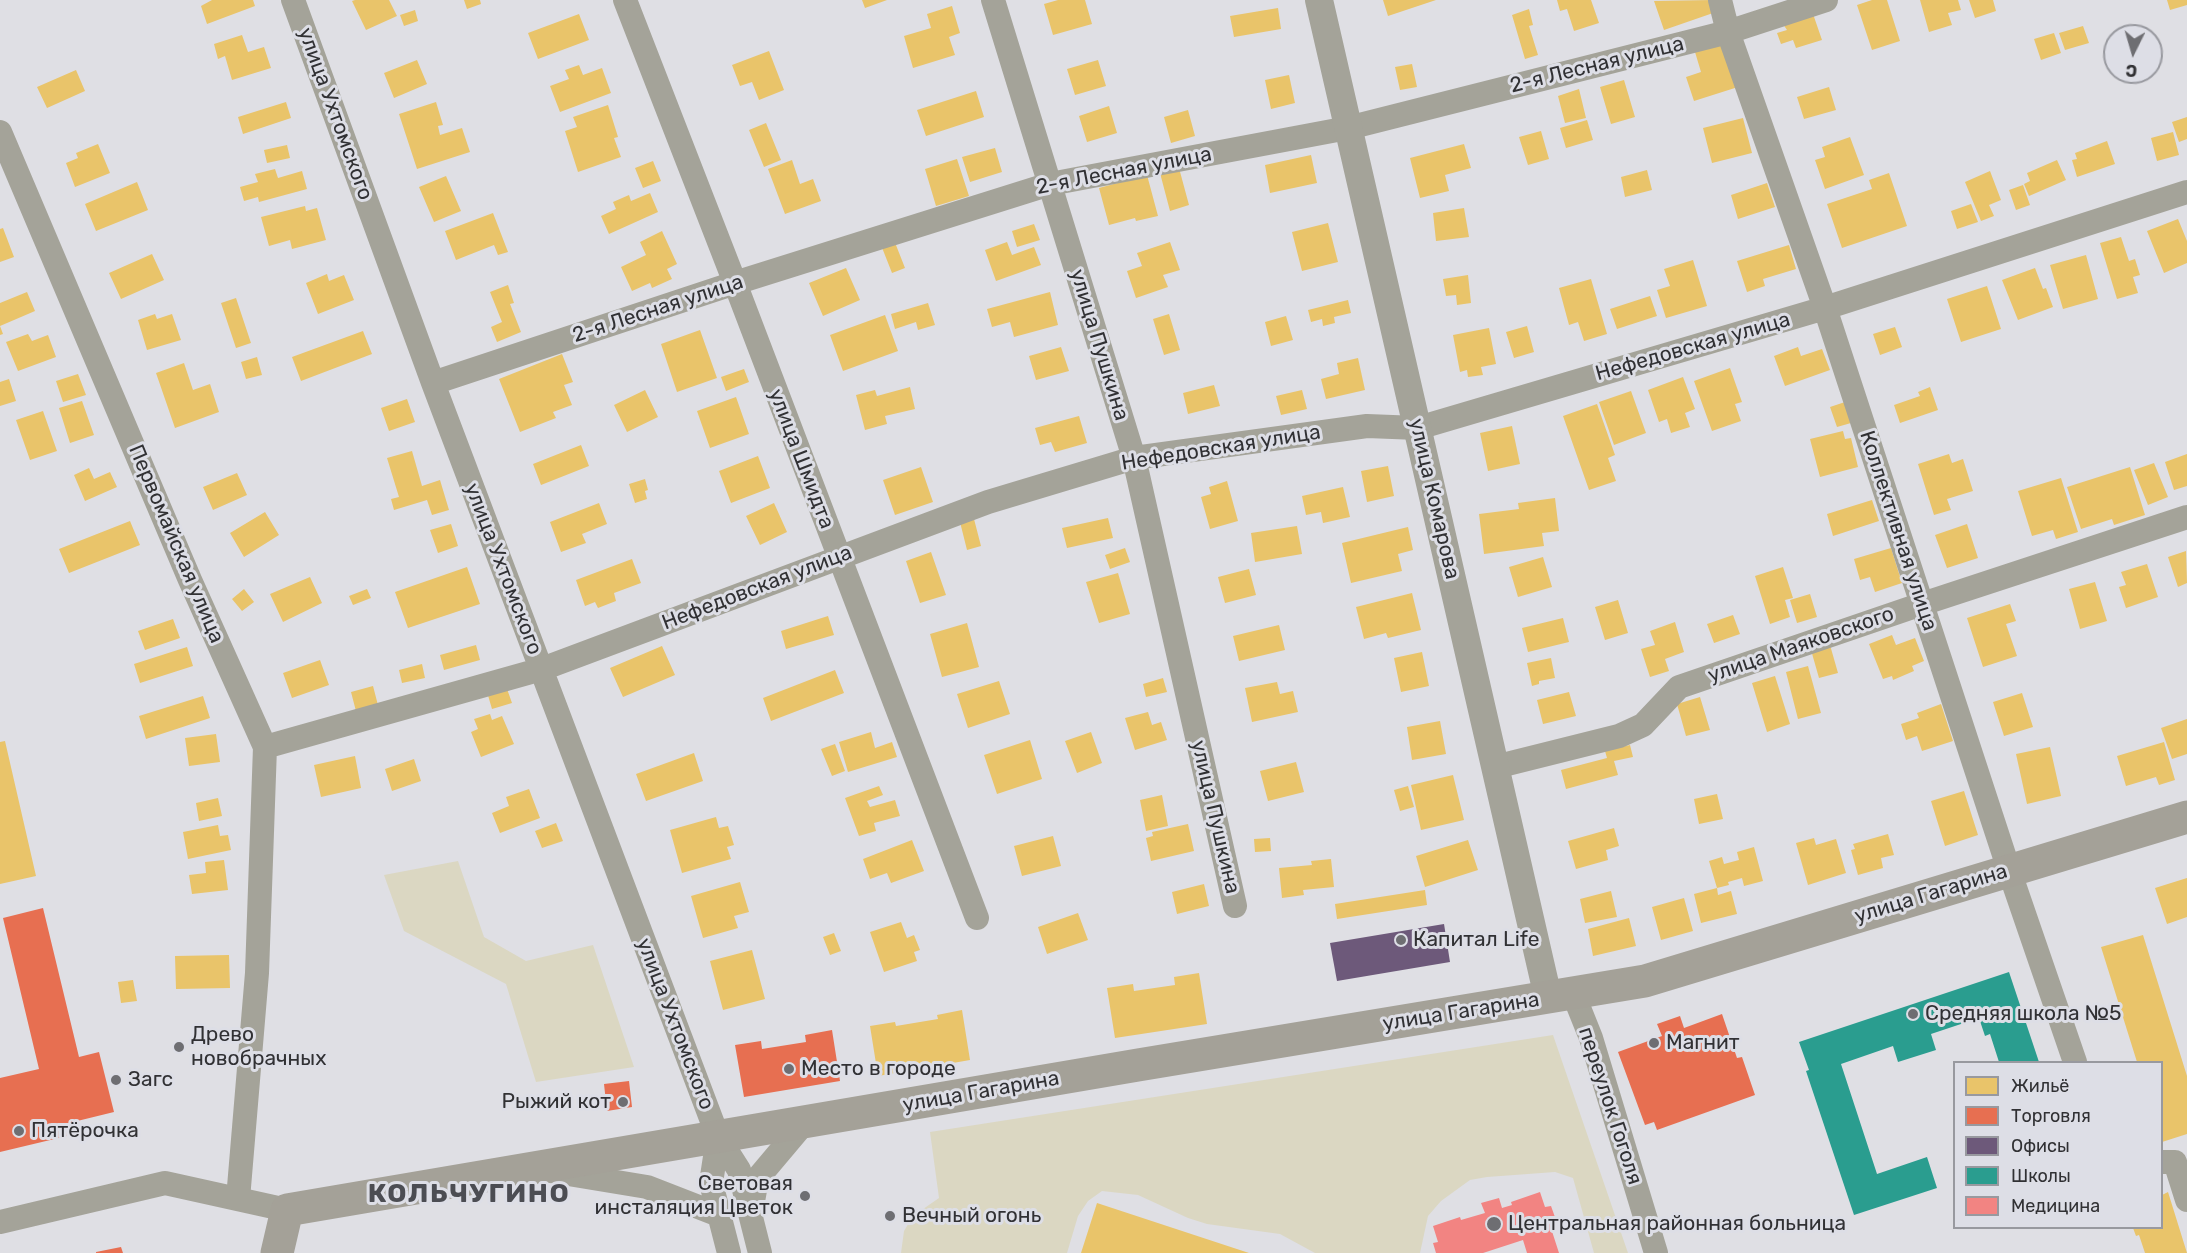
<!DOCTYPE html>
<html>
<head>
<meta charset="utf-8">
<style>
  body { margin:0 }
  #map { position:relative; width:2187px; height:1253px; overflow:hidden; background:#dfdfe4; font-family:Rubik,sans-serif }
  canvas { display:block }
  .legend { position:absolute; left:1953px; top:1061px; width:210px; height:168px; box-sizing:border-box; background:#dddee6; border:2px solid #98999f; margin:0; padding:8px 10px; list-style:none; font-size:18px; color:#313134 }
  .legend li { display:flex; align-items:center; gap:12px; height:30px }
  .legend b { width:30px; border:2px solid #98999f }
  .north { position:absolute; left:2103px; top:24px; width:60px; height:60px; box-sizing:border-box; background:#dddee6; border:2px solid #98999f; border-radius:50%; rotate:185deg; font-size:16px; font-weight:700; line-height:24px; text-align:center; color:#313134 }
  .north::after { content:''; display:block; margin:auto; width:21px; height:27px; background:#6e6e72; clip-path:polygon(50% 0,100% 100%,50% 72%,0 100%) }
</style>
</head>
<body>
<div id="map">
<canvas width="2187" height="1253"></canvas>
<ul class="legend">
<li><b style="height:16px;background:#e9c46a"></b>Жильё</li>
<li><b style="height:16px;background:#e76f51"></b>Торговля</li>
<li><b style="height:16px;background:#6d597a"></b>Офисы</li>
<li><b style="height:16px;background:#2a9d8f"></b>Школы</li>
<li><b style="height:16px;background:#f28482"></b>Медицина</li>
</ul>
<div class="north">С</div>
</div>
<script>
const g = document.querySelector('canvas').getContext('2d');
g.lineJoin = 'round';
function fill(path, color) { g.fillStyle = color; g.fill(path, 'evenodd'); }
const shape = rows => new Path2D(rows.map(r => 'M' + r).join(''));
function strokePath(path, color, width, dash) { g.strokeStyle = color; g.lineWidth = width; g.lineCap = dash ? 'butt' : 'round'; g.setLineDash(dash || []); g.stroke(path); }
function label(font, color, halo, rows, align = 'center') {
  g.font = font + ' Rubik,sans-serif'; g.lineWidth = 6; g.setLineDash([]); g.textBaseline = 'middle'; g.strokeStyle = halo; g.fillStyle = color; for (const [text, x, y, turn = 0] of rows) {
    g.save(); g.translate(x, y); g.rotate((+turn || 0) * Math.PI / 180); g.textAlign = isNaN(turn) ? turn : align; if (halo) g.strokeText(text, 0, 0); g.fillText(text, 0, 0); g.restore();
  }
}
const green = shape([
  [458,861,484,937,526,961,593,945,634,1067,536,1082,506,984,404,931,384,875],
  [1553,1035,1628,1253,1594,1253,1573,1178,1555,1172,1487,1177,1470,1180,1441,1201,1428,1216,1420,1253,1315,1253,1280,1234,1207,1224,1188,1218,1138,1195,1102,1191,1088,1201,1078,1216,1067,1253,901,1253,904,1231,913,1216,939,1198,930,1132]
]);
const homes = shape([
  [212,0,253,0,255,6,207,24,201,6],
  [355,0,389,0,397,16,366,30,352,1],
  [464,0,480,0,481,4,467,9],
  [862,0,887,0,865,8],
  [1058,0,1085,0,1092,24,1053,35,1044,4],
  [1383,0,1436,0,1388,16],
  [1557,0,1591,0,1599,23,1574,31,1567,9,1560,11],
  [1712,0,1716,12,1664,30,1654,1],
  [1872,0,1887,0,1900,41,1872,50,1857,5],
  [1920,0,1958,0,1961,10,1948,13,1952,25,1929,32],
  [1969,0,1993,0,1996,11,1975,18],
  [2167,0,2187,0,2187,5,2170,10],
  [952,6,960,33,949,37,955,55,913,68,904,36,931,28,927,14],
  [1278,8,1281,29,1234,37,1230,16],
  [1529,9,1533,25,1529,26,1538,55,1525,59,1512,15],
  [415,10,418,21,404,26,400,15],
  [1812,11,1822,40,1796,48,1793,40,1781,44,1777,33,1787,30,1781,21],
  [579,14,589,40,538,59,528,33],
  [2083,26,2089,43,2065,50,2059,33],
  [2140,26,2142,33,2138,33,2139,36,2115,36,2115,48,2110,36],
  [2054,33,2061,53,2041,60,2034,39],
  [242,35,248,52,264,47,271,68,232,80,225,56,218,59,214,44],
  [1724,43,1738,87,1694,101,1686,77,1701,72,1695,52],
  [769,51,784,90,759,100,752,82,740,86,732,65],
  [417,60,427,84,394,98,384,73],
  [1098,60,1106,86,1075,95,1067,69],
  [1412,64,1417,87,1400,90,1395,67],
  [579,65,583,75,602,68,611,93,560,112,550,86,569,79,565,70],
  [76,70,85,91,47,108,37,87],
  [1289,75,1295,103,1271,109,1265,80],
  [1624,80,1635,117,1611,124,1600,87],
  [1829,87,1836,110,1804,119,1797,97],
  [1579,89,1586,118,1565,123,1558,96],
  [976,91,984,117,926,136,917,110],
  [286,102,291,118,243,134,238,117],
  [436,102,443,125,438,126,440,135,462,128,470,152,417,169,399,114],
  [608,105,618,137,614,138,621,157,578,172,565,131,577,127,573,117],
  [1109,106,1117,133,1087,142,1079,116],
  [1188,110,1195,136,1171,143,1164,117],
  [2187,117,2187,139,2179,142,2172,122],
  [1743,118,1752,153,1712,163,1703,128],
  [1587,120,1593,140,1566,148,1560,128],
  [766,123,781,160,764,167,749,130],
  [1541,131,1549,159,1528,165,1519,137],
  [2173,132,2179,155,2157,161,2151,138],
  [1850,137,1864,175,1825,189,1815,160,1825,157,1822,147],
  [2107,141,2115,164,2077,177,2072,160,2077,159,2075,153],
  [98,144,110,173,75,187,66,163,78,158,76,153],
  [1464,144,1471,168,1445,175,1449,191,1420,198,1410,158],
  [287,145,290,158,267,163,264,150],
  [995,148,1002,172,970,182,962,157],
  [1311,155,1317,183,1270,193,1265,165],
  [957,159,969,196,936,206,925,169],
  [792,160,800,184,813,179,821,201,785,214,768,169],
  [2057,160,2066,180,2029,196,2024,184,2030,181,2027,173],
  [653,161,661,181,643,188,635,168],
  [1179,168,1189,205,1170,211,1160,173],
  [275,169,278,178,302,171,307,189,259,202,258,197,244,201,240,187,258,182,255,174],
  [1647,170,1652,190,1625,197,1621,177],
  [1990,171,2001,200,1989,205,1994,216,1981,221,1965,182],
  [1889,173,1907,226,1842,248,1827,204,1872,189,1869,180],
  [1147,175,1158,216,1136,221,1135,218,1109,225,1099,188],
  [446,176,461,211,434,222,419,187],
  [137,182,148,210,96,231,85,204],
  [1767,183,1775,207,1738,219,1731,195],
  [2023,185,2030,205,2016,210,2009,190],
  [650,193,658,212,609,234,601,216,616,209,613,202,629,195,631,201],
  [1971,204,1978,222,1957,229,1951,211],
  [305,206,306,211,317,208,326,240,292,249,290,240,269,246,261,217],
  [1464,208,1469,237,1436,241,1433,213],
  [493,213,508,252,498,255,494,245,456,260,445,231],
  [2178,219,2187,241,2187,263,2164,273,2147,231],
  [1328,223,1338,262,1302,271,1292,232],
  [1034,224,1040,240,1017,247,1012,231],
  [3,228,14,257,0,262,0,229],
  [662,231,677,264,667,269,672,279,652,288,650,283,632,291,621,267,646,255,640,242],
  [2121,237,2129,261,2135,259,2140,275,2133,277,2138,293,2117,299,2100,243],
  [894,240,905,268,892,273,881,245],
  [1007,242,1012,255,1034,247,1041,265,996,281,985,250],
  [1170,242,1180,270,1163,275,1168,287,1136,298,1127,271,1142,266,1137,253],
  [1789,245,1796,269,1763,279,1765,286,1747,292,1737,261],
  [152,254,164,280,121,299,109,273],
  [2086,255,2098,299,2063,309,2050,265],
  [1693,260,1707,306,1666,318,1657,290,1670,286,1664,269],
  [846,268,860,300,823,316,809,283],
  [2035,268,2043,289,2046,288,2053,307,2018,320,2002,280],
  [327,274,329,281,344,275,354,300,318,314,306,283],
  [1468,275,1471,303,1457,305,1456,295,1446,296,1443,279],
  [1591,279,1607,334,1584,341,1578,322,1569,325,1559,288],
  [508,285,514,303,510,304,521,332,497,342,491,327,502,322,490,292],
  [1987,286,2001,329,1961,342,1947,299],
  [27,292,35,311,0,326,3,334,0,335,0,303],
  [1050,292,1058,325,1014,337,1010,322,992,327,987,309],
  [1650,296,1657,316,1617,329,1610,309],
  [236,298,251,343,236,348,221,303],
  [1348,300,1351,313,1334,317,1335,323,1323,326,1322,319,1311,322,1308,310],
  [928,303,935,325,918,330,916,322,895,329,891,314],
  [155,314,157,319,172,314,181,340,147,350,138,320],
  [1169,314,1180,350,1164,355,1153,319],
  [885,315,898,351,843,371,830,335],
  [1286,316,1293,340,1271,346,1265,322],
  [1527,326,1534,352,1514,358,1506,332],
  [1895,327,1902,347,1880,355,1873,334],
  [1489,328,1496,364,1481,367,1483,375,1468,377,1467,370,1460,372,1453,335],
  [700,330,717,378,677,392,661,344],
  [363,331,372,354,301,381,292,357],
  [28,334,32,341,48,335,56,357,18,371,6,342],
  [1061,347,1069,371,1036,380,1029,356],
  [1798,347,1801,356,1822,349,1830,370,1785,386,1774,356],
  [562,354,573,382,564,385,572,405,553,412,556,418,520,432,499,379],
  [257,357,262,375,246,379,241,362],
  [1358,358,1365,390,1326,399,1321,379,1339,374,1337,363],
  [184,363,193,390,210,384,219,412,175,428,156,373],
  [1730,368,1742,402,1735,404,1741,421,1712,431,1694,381],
  [744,369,749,382,726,391,721,377],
  [78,374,86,395,63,402,56,381],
  [1683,377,1695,409,1685,413,1690,427,1671,433,1667,419,1659,422,1648,390],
  [9,379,16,401,0,406,0,382],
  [1214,385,1220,406,1188,414,1183,393],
  [910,387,915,409,885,416,887,424,865,430,856,395,875,390,877,396],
  [1930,387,1938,410,1900,423,1894,405,1920,396,1918,392],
  [645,390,658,417,627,432,614,405],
  [1302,390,1307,409,1281,415,1276,396],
  [1631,391,1646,433,1614,445,1599,402],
  [736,397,749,434,710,448,697,411],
  [407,399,415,422,389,431,381,408],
  [1851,400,1858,421,1837,427,1830,407],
  [82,401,94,435,70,443,59,408],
  [1597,404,1615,455,1608,458,1616,481,1589,490,1563,416],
  [43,411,57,451,30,460,16,420],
  [1079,416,1087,443,1055,452,1051,442,1040,445,1035,428],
  [1512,426,1520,464,1488,471,1480,433],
  [1843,431,1845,439,1851,438,1858,467,1820,477,1810,439],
  [581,445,589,466,541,485,533,464],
  [412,451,422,486,440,480,449,510,432,515,427,500,394,510,391,499,399,497,387,458],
  [1949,454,1952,463,1963,459,1973,491,1947,499,1951,510,1934,515,1918,464],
  [2187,454,2187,486,2174,490,2165,462],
  [758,456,770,488,731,503,719,471],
  [2154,463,2168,497,2148,505,2134,470],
  [1388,466,1394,496,1367,502,1361,471],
  [921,467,933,502,895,515,883,480],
  [2130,467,2145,515,2114,525,2112,519,2081,529,2067,487],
  [89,468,94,479,110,472,117,487,85,501,74,475],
  [237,473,247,495,213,510,203,487],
  [2061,478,2078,532,2056,539,2053,530,2032,536,2018,491],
  [645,479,648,490,645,491,647,499,635,503,629,484],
  [1227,481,1238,521,1210,529,1201,497,1211,494,1209,487],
  [1343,487,1350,517,1323,523,1321,512,1306,515,1302,496],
  [1555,498,1559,531,1542,533,1544,546,1484,554,1479,514,1519,509,1518,503],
  [1872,500,1879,521,1833,536,1827,514],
  [599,503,607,524,582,534,586,543,561,552,550,522],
  [774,503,787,532,760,545,746,516],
  [265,512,279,535,244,557,230,533],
  [1108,518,1113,538,1067,548,1062,528],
  [974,519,981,546,967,550,960,522],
  [130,521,140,545,69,573,59,549],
  [451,524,458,546,438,553,430,530],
  [1967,524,1978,558,1947,568,1935,535],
  [1297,526,1302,554,1255,562,1251,533],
  [1408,527,1413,550,1398,554,1402,571,1351,583,1342,543],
  [1125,548,1130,562,1110,569,1105,555],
  [1891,548,1902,583,1875,592,1870,577,1860,580,1854,559],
  [2186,551,2187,583,2178,587,2168,557],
  [931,552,946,595,920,603,906,561],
  [1543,557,1552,587,1518,597,1509,567],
  [632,559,641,583,614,593,616,601,598,608,595,602,585,606,576,580],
  [2147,564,2158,597,2126,608,2119,587,2126,585,2121,572],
  [467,567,480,604,408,628,395,592],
  [1783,567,1793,598,1785,600,1790,617,1770,624,1755,576],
  [1249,569,1256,595,1225,603,1218,577],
  [1118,573,1130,614,1099,623,1086,582],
  [310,577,322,603,283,622,270,594],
  [2095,582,2107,621,2080,629,2069,589],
  [244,589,254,602,242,611,232,599],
  [367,589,371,598,353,605,349,596],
  [1412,593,1421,630,1388,638,1386,633,1364,639,1356,607],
  [1810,594,1817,617,1797,623,1790,600],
  [1618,600,1628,633,1605,640,1595,607],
  [2010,604,2016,621,2006,624,2017,656,1983,667,1967,618],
  [1733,615,1740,634,1714,643,1707,624],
  [828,616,834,635,786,649,781,631],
  [1563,618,1569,642,1528,652,1522,628],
  [173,619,180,638,145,650,138,631],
  [1675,622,1684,652,1665,659,1669,671,1650,677,1641,649,1655,645,1650,631],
  [967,623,979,667,942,677,930,634],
  [1279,625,1285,650,1239,661,1233,636],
  [1892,635,1896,645,1915,638,1924,661,1912,666,1914,671,1893,680,1892,676,1883,679,1869,644],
  [476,645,480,660,444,670,440,655],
  [1830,645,1838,673,1819,678,1811,650],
  [662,646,675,675,623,697,610,668],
  [187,647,193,666,140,683,134,664],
  [1422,652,1429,686,1401,692,1394,658],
  [1551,658,1555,678,1539,681,1539,684,1532,686,1527,663],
  [320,660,329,685,292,698,283,673],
  [422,664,425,678,402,683,399,670],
  [1808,666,1821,713,1798,719,1786,672],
  [835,670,844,693,771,721,763,698],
  [1775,676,1790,724,1767,732,1752,683],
  [1163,678,1167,692,1146,697,1143,684],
  [999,681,1010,714,968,728,957,694],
  [1277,682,1280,694,1293,691,1298,712,1252,722,1245,688],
  [373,686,379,709,357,715,351,692],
  [506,686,512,703,492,709,487,692],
  [1569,692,1576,716,1543,724,1537,700],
  [2022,693,2033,727,2004,736,1993,702],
  [203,696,210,718,146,739,139,716],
  [1700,697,1710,730,1686,736,1677,704],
  [1941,704,1953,741,1922,751,1917,736,1906,740,1901,724,1919,718,1917,713],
  [1148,712,1152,725,1161,722,1167,740,1135,750,1125,718],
  [490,714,492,720,502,716,514,744,481,757,471,732,478,729,474,719],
  [2187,719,2187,754,2172,759,2161,728],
  [1440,721,1446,754,1412,760,1407,727],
  [871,732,875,748,892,742,897,757,848,772,839,742],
  [1091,732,1102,763,1077,773,1065,741],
  [216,734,220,762,189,766,185,738],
  [1030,740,1042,779,997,794,984,755],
  [5,741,36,876,0,884,0,742],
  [2164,742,2175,780,2159,785,2156,777,2126,786,2117,756],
  [835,744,845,771,832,776,821,749],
  [1630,745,1633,757,1614,761,1618,775,1566,789,1561,770,1607,758,1605,751],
  [2050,747,2061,796,2027,804,2016,754],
  [694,753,703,781,646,801,636,774],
  [355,756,361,788,321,797,314,765],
  [414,759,421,781,392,791,385,769],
  [1296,762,1304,792,1268,801,1260,771],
  [1453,775,1464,820,1421,830,1411,785],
  [879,786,883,795,867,801,870,807,895,800,900,816,874,823,876,831,859,836,845,798],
  [1408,786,1414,807,1400,811,1394,790],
  [529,789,540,818,500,833,492,813,509,806,506,797],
  [1964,791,1978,835,1945,846,1931,801],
  [1717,794,1723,819,1699,824,1694,799],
  [1162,795,1168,826,1146,831,1140,800],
  [218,798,222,816,199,821,196,803],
  [716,817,719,828,728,826,734,845,727,847,731,859,682,873,670,830],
  [556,823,563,841,542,848,535,831],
  [1188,824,1194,851,1151,861,1146,838,1153,836,1152,832],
  [218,825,220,836,228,835,231,850,188,859,183,832],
  [1614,828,1619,846,1606,850,1608,860,1576,869,1568,841],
  [1888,834,1894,855,1881,858,1883,868,1858,875,1851,850,1855,849,1853,844],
  [1053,836,1061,866,1022,876,1014,846],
  [1270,838,1271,851,1255,852,1254,839],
  [1814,838,1816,845,1836,839,1846,873,1808,885,1796,843],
  [912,840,924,871,891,883,887,873,870,879,863,859],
  [1468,840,1478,870,1425,887,1416,856],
  [1754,847,1763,881,1744,886,1742,878,1728,882,1729,885,1717,888,1709,861,1722,857,1724,864,1739,860,1737,852],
  [1331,859,1334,887,1303,890,1304,895,1282,898,1279,868,1312,865,1311,861],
  [224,860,228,890,192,894,189,875,206,873,205,862],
  [2187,878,2187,917,2167,924,2155,888],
  [740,882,749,912,734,916,738,928,703,938,691,896],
  [1204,884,1209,906,1177,914,1172,892],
  [1717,888,1718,895,1731,891,1737,914,1701,923,1694,894],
  [1425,890,1427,905,1337,919,1335,904],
  [1611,891,1617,917,1585,923,1580,899],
  [1684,898,1693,931,1661,940,1652,907],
  [1078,913,1088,940,1047,954,1038,927],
  [1629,918,1636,946,1593,956,1588,929],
  [901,922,907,938,914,935,920,950,914,952,917,961,884,972,870,932],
  [834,933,841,951,830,955,823,937],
  [2143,935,2187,1076,2187,1134,2162,1142,2162,1062,2137,1062,2101,947],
  [752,950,765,999,723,1010,710,961],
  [229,955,230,988,176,989,175,956],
  [1199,973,1207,1024,1115,1038,1107,988,1133,984,1134,991,1175,985,1174,977],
  [133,980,137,1001,121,1003,118,982],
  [962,1010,970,1060,878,1076,870,1026,895,1022,896,1026,938,1019,937,1015],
  [2168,1192,2187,1253,2145,1253,2139,1235,2136,1236,2133,1228,2162,1228,2162,1195],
  [1097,1203,1249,1253,1081,1253]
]);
const shops = shape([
  [43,908,79,1057,99,1052,114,1112,65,1124,67,1136,0,1152,0,1078,39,1069,3,918],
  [1722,1014,1737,1058,1742,1057,1755,1095,1657,1130,1654,1122,1645,1125,1618,1052,1662,1036,1657,1024,1680,1016,1684,1028],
  [832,1030,840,1081,744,1097,735,1045,761,1041,762,1049,806,1042,805,1035],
  [629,1081,632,1107,607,1111,604,1084],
  [121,1247,123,1253,96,1253,96,1252]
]);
const offices = shape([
  [1444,924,1450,962,1337,981,1330,943]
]);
const schools = shape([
  [2009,972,2039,1062,1999,1062,1990,1034,1985,1036,1979,1018,1931,1034,1936,1050,1898,1062,1893,1046,1841,1064,1877,1174,1927,1157,1937,1188,1854,1215,1806,1071,1809,1070,1799,1042]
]);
const health = shape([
  [1540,1192,1545,1207,1551,1206,1556,1220,1549,1222,1559,1253,1527,1253,1523,1240,1483,1253,1436,1253,1433,1243,1438,1242,1433,1226,1460,1217,1461,1220,1485,1213,1481,1203,1499,1198,1502,1208,1512,1205,1511,1202]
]);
const minor = shape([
  [293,0,433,383,718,1137,739,1170,760,1253],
  [625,0,735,283,977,918],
  [993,0,1134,458,1235,906],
  [1720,0,1728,32,1825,308,2009,870,2075,1062],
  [0,132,190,580,265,747,257,973,238,1199],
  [433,383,735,283,1050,184,1348,128,1728,32,1826,0],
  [265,747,542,669,988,502,1134,458,1367,426,1418,428,1825,308,2187,192],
  [1495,767,1619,736,1643,725,1679,687,1922,604,2187,517],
  [1573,993,1591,1038,1656,1253],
  [718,1137,711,1183,729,1253],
  [2162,1162,2175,1162,2187,1200],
  [550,1171,647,1187,719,1215],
  [752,1207,757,1179,805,1122],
  [0,1222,165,1183,287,1210]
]);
const tertiary = shape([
  [1319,0,1548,997]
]);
const secondary = shape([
  [277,1253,287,1210,1138,1065,1645,981,2187,817]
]);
const markers = [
  [1401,940,6,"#6e6e72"],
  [1913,1014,6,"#6e6e72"],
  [1654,1043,6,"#6e6e72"],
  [179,1047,6,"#6e6e72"],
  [789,1069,6,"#6e6e72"],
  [116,1080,6,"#6e6e72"],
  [623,1102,6,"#6e6e72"],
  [19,1131,6,"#6e6e72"],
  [805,1196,6,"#6e6e72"],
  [890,1216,6,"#6e6e72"],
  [1494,1224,8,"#6e6e72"]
];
const streetNames = [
  ["2-я Лесная улица",1597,65,-14],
  ["улица Ухтомского",335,114,70],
  ["2-я Лесная улица",1124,171,-11],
  ["2-я Лесная улица",658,309,-18],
  ["улица Пушкина",1099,345,73],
  ["Нефедовская улица",1693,347,-16],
  ["Нефедовская улица",1221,448,-9],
  ["улица Шмидта",801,459,69],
  ["улица Комарова",1434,499,77],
  ["Коллективная улица",1898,531,72],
  ["Первомайская улица",176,544,67],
  ["улица Ухтомского",503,569,69],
  ["Нефедовская улица",757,588,-21],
  ["улица Маяковского",1801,645,-19],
  ["улица Пушкина",1215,817,77],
  ["улица Гагарина",1931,894,-17],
  ["улица Гагарина",1461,1012,-9],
  ["улица Ухтомского",675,1024,69],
  ["улица Гагарина",981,1092,-10],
  ["переулок Гоголя",1610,1106,72]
];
const poiNames = [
  ["Капитал Life",1413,940],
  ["Средняя школа №5",1925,1014],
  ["Древо",191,1035],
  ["новобрачных",191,1059],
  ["Магнит",1666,1043],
  ["Место в городе",801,1069],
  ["Загс",128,1080],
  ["Рыжий кот",611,1102,"right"],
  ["Пятёрочка",31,1131],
  ["Световая",793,1184,"right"],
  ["инсталяция Цветок",793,1208,"right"],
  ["Вечный огонь",902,1216],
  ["Центральная районная больница",1508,1224]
];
const districtNames = [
  ["КОЛЬЧУГИНО",469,1194]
];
fill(green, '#dbd7c2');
fill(homes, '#e9c46a');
fill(shops, '#e76f51');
fill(offices, '#6d597a');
fill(schools, '#2a9d8f');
fill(health, '#f28482');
strokePath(minor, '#a4a399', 24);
strokePath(tertiary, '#a4a399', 28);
strokePath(secondary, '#a4a198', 33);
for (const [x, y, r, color] of markers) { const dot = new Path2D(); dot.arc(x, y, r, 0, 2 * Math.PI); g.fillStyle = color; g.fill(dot); strokePath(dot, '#dddee6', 2); }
label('21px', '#313134', '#dddee6', streetNames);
label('21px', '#313134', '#dddee6', poiNames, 'left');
g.letterSpacing = '1.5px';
label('bold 27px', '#4c4d53', '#dddee6', districtNames);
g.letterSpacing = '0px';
</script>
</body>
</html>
